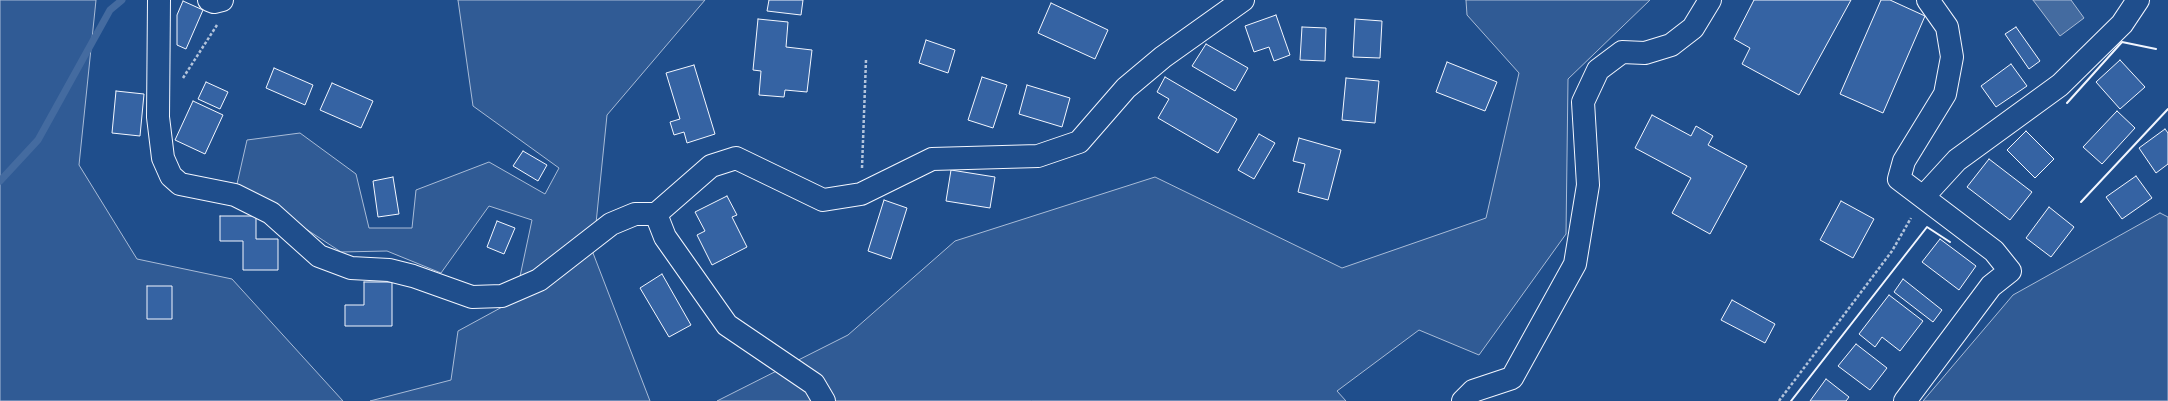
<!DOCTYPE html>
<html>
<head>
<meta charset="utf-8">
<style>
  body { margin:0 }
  canvas { display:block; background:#1f4e8c }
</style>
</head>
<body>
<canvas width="2168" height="401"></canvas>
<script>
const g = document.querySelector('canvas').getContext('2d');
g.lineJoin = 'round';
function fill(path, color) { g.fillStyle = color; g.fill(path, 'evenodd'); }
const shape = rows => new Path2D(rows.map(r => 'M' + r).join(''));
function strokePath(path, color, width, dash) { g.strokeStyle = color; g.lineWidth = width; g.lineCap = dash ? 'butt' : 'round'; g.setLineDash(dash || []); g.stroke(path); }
const built = shape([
  [0,0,96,0,79,165,137,259,232,279,343,401,0,401,0,0],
  [458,0,705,0,607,115,593,253,650,401,370,401,451,380,458,331,515,300,532,220,489,206,441,273,387,251,341,252,237,184,247,140,300,133,356,174,369,228,412,228,416,190,489,162,545,194,559,168,473,106,458,0],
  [1466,0,1650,0,1568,79,1566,234,1479,355,1419,330,1337,391,1346,401,717,401,848,335,955,241,1155,177,1342,268,1486,218,1519,73,1467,15,1466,0],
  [2160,213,2168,217,2168,401,1923,401,2013,295,2160,213]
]);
const water = shape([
  [2033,0,2071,0,2084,18,2060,36,2033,0]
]);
const stream = shape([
  [0,181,38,140,110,10,122,0]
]);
const building = shape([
  [769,0,803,0,801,15,767,11,769,0],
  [1754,0,1851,0,1799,95,1742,64,1750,48,1734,39,1754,0],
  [1881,0,1890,0,1925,16,1883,113,1840,94,1881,0],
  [183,1,203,10,186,49,177,45,177,15,183,1],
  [1051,3,1108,30,1095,59,1038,33,1051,3],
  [1276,15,1290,55,1274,61,1269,47,1254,52,1245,26,1276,15],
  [758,19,788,22,786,47,812,50,807,92,785,90,784,97,759,95,761,71,753,70,758,19],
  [1355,19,1382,21,1380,58,1353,57,1355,19],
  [1302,27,1326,28,1325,61,1300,60,1302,27],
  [2016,27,2040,61,2029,69,2005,34,2016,27],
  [926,40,955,50,948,73,919,63,926,40],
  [1206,44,1248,68,1235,91,1192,66,1206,44],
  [2120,60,2145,87,2120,109,2096,82,2120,60],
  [1447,62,1497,82,1485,111,1436,92,1447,62],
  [2011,64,2027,86,1996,107,1981,86,2011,64],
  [694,65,715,134,687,143,684,132,674,135,670,122,680,119,666,73,694,65],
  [274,68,313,85,305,105,266,88,274,68],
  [982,77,1007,85,993,128,968,120,982,77],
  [1165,77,1237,119,1218,153,1158,118,1169,99,1157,92,1165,77],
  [1346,78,1379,81,1375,123,1342,120,1346,78],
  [206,82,228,92,220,109,198,99,206,82],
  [332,83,373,101,361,128,320,110,332,83],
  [1027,85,1070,98,1062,127,1019,114,1027,85],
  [116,91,144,94,140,136,112,133,116,91],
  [193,101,223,115,205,154,175,140,193,101],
  [2117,111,2135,128,2102,164,2083,147,2117,111],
  [1652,115,1691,136,1696,126,1713,136,1708,145,1747,166,1710,234,1672,213,1691,178,1635,148,1652,115],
  [2165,129,2168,133,2168,164,2156,173,2139,148,2165,129],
  [2026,131,2054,159,2035,178,2007,150,2026,131],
  [1259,134,1275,143,1254,179,1238,170,1259,134],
  [1299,138,1341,150,1328,200,1298,192,1305,164,1293,161,1299,138],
  [523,151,547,165,538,181,513,166,523,151],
  [1989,159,2032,192,2010,220,1967,187,1989,159],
  [951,170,995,177,990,208,946,201,951,170],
  [2136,176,2152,198,2122,219,2106,197,2136,176],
  [393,177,399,214,378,217,373,181,393,177],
  [727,196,737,215,732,217,747,247,712,265,697,235,705,231,695,212,727,196],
  [884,200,907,208,891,259,868,251,884,200],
  [1841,201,1874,219,1853,258,1820,240,1841,201],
  [2049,207,2074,227,2051,257,2026,238,2049,207],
  [220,216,256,216,256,239,278,239,278,270,243,270,243,241,220,241,220,216],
  [497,221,515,228,504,254,487,247,497,221],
  [1940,239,1976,266,1959,290,1922,262,1940,239],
  [662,274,691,325,669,337,640,288,662,274],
  [1903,279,1942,310,1933,322,1894,292,1903,279],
  [364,282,392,282,392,326,345,326,345,305,364,305,364,282],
  [147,286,172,286,172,319,147,319,147,286],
  [1889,295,1923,321,1900,351,1882,337,1875,347,1859,334,1889,295],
  [1732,300,1775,324,1765,343,1721,320,1732,300],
  [1856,344,1887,368,1870,390,1838,366,1856,344],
  [1826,379,1849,397,1846,401,1810,401,1826,379]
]);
const path = shape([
  [183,78,217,25],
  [862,168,866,60],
  [1779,401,1892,251,1911,218]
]);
const street = shape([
  [159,0,158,117,163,158,171,176,180,184,235,195,271,213,319,256,351,268,389,270,413,276,472,297,502,296,539,280,611,224,635,214,656,214,711,166,736,158,823,200,861,194,932,159,1038,156,1079,142,1126,88,1163,57,1243,0],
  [209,0,214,2,222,0],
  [1924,196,1957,160,2060,85,2122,24,2138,0],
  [656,214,665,237,727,325,814,384,824,401],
  [1463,401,1473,391,1512,378,1575,264,1588,185,1583,102,1598,70,1622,52,1645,53,1671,45,1693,28,1710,0],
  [1905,401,1991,286,2010,271,1994,251,1899,179,1904,161,1945,94,1952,57,1947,27,1928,0]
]);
const wall = shape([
  [2067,103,2122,42,2156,49],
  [2081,202,2168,109],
  [1791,401,1927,227,1950,242]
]);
fill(built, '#305b95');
strokePath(built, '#a8bbd7', 1);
fill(water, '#446ba0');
strokePath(water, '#a8bbd7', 1);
strokePath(stream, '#446ba0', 7);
fill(building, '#3563a3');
strokePath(building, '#f2f6ff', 1);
strokePath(street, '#f2f6ff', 24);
strokePath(path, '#b3c4dc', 2.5, [3, 2]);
strokePath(street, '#1f4e8c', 22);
strokePath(wall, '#f2f6ff', 2);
</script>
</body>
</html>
